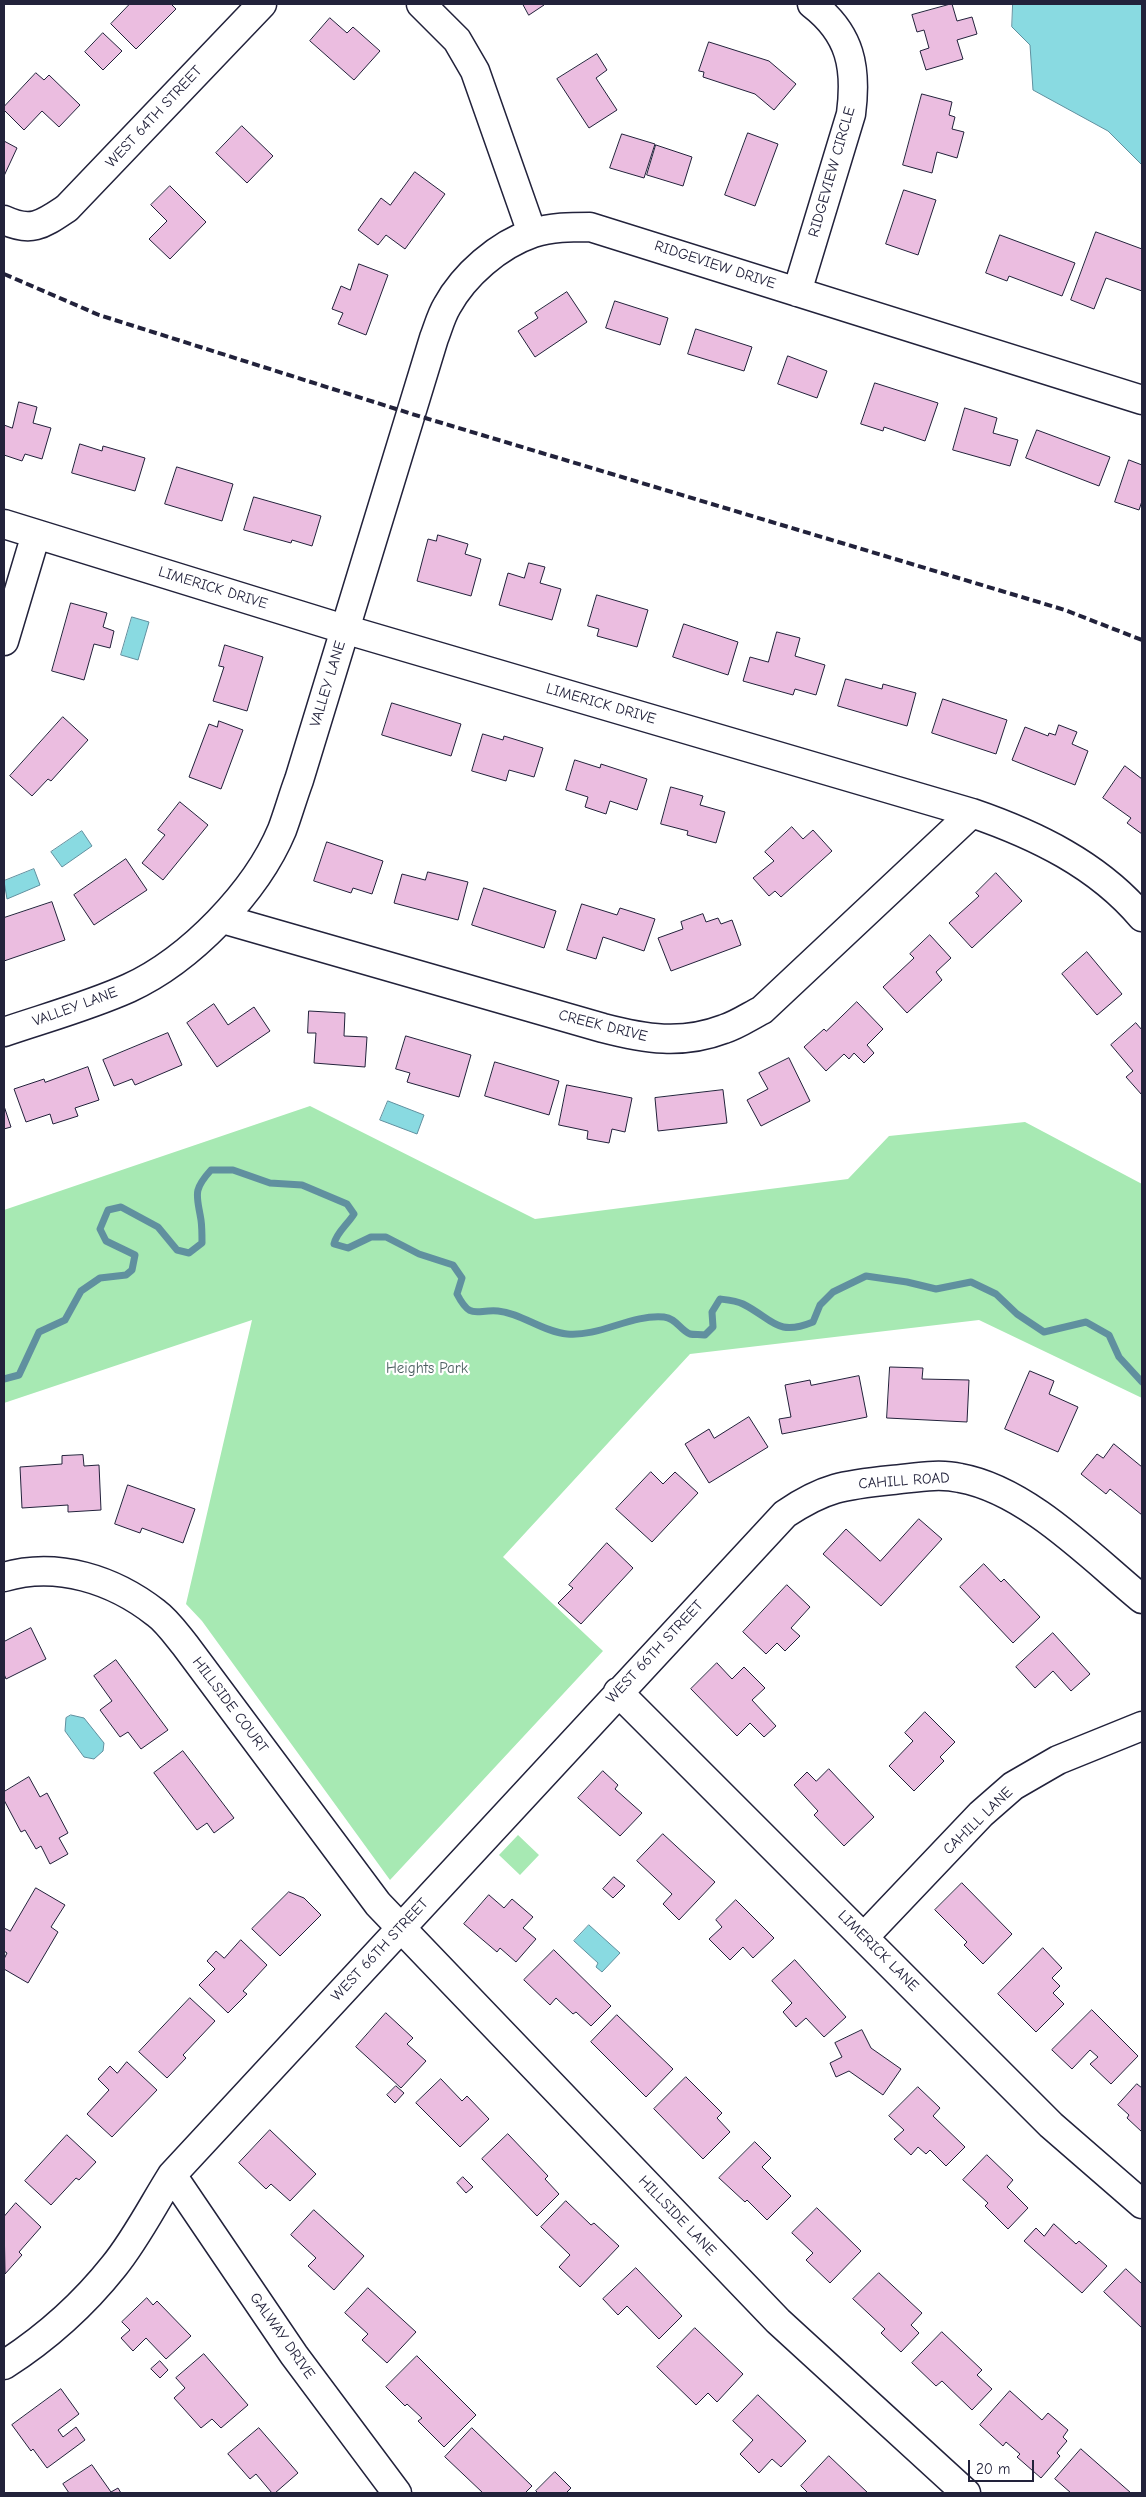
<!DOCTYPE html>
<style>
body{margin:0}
#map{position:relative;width:1146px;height:2497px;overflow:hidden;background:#fff;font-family:"Comic Neue",sans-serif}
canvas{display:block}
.frame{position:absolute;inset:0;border:5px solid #22223b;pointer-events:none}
.scale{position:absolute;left:968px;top:2460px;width:66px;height:22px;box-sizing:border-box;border:2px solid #22223b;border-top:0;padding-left:6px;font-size:15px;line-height:18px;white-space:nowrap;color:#22223b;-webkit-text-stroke:4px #fff;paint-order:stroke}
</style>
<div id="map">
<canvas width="1146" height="2497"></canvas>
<div class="frame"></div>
<div class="scale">20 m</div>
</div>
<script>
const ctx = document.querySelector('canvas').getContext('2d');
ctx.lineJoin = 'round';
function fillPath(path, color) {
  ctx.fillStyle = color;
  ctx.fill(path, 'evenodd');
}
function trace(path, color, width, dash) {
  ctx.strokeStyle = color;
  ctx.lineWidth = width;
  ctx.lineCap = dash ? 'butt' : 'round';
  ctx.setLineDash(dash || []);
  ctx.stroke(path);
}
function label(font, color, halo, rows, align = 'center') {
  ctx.font = font + ' "Comic Neue",sans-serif';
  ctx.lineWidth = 4.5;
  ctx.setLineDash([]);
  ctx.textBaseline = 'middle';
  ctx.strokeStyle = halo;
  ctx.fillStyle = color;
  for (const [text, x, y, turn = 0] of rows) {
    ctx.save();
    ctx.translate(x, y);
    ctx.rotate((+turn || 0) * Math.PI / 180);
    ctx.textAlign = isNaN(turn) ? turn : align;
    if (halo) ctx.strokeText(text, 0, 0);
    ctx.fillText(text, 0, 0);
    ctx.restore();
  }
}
fillPath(new Path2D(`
 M 310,1106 L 535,1219 L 848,1179 L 889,1136 L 1025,1122 L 1142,1184 L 1142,1398 L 979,1320 L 690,1354 L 503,1557 L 603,1651 L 390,1880 L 202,1621 L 186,1604 L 252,1320 L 4,1403 L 4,1210 Z
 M 518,1835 L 539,1855 L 520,1875 L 499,1855 Z`), '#a7e9b3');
const water = new Path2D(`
 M 1013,4 L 1142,4 L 1142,165 L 1108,131 L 1033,90 L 1030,45 L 1012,27 Z
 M 132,617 L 149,622 L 138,660 L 121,655 Z
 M 82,831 L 92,846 L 62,867 L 51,852 Z
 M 34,869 L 40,885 L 7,899 L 4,881 Z
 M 388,1101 L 424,1115 L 417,1134 L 380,1120 Z
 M 71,1715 L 84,1718 L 104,1743 L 103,1751 L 94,1759 L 84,1757 L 65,1731 L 66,1718 Z
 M 589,1925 L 620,1953 L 602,1972 L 596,1967 L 598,1963 L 574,1941 Z`);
fillPath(water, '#89dae1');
trace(water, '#60909f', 1);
trace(new Path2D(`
 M 4,1379 L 19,1375 L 39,1332 L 65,1320 L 81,1291 L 100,1278 L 126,1275 L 132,1270 L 135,1255 L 106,1241 L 100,1229 L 108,1210 L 121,1207 L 158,1227 L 177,1250 L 189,1253 L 202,1243 C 202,1236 202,1227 201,1220 C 197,1195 192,1191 211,1170 L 233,1170 L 270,1183 L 302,1185 L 347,1204 L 354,1214 C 348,1224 336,1233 334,1244 L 348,1248 L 371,1237 L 386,1237 L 419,1254 L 453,1265 L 462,1278 L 457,1294 C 471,1321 476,1309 498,1311 C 521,1313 543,1332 567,1334 C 600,1337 631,1314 664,1317 C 676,1318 680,1330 690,1334 C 694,1335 701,1334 705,1335 L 713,1327 L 712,1312 L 720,1299 C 728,1300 737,1301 743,1304 C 773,1319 776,1337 813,1322 L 820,1305 L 833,1292 L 866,1276 L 907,1282 L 936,1289 L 971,1282 L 996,1294 L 1017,1314 L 1044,1332 L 1086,1322 L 1109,1335 L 1119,1357 L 1142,1382`), '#60909f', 7);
const building = new Path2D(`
 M 130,4 L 171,4 L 176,9 L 136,49 L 111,24 Z
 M 523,4 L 543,4 L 544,5 L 529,15 Z
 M 952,4 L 957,21 L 972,17 L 977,34 L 957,40 L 963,59 L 926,70 L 920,51 L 929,48 L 924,30 L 917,32 L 912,15 Z
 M 330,18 L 347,33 L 353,27 L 380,51 L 354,80 L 310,41 Z
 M 103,33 L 122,51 L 103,70 L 85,52 Z
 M 709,42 L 769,61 L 796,84 L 774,110 L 755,94 L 703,77 L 704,72 L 699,71 Z
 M 597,54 L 607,70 L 596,78 L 617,110 L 589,128 L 557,79 Z
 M 36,73 L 44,80 L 49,75 L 80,105 L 59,127 L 42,111 L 24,130 L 4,110 L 4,107 Z
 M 922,94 L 952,102 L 949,115 L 955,117 L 952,129 L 964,132 L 957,158 L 937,152 L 932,173 L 903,165 Z
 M 242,126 L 273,156 L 247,183 L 216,153 Z
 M 748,133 L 778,144 L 755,206 L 725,195 Z
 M 622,134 L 655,144 L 644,178 L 610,168 Z
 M 4,141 L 17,148 L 4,176 Z
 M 656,145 L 692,157 L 683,186 L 647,175 Z
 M 415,172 L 445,194 L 405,249 L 386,235 L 378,245 L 358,230 L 381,198 L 390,205 Z
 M 170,186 L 206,222 L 170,259 L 149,239 L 167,221 L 151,205 Z
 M 904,190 L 936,200 L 918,255 L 886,244 Z
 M 1096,232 L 1142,249 L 1142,291 L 1106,278 L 1094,309 L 1071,300 Z
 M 1000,235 L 1075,263 L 1062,296 L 1009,276 L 1007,281 L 986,273 Z
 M 359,264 L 388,275 L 366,335 L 338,324 L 343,313 L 332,309 L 341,286 L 350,290 Z
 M 567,292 L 587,322 L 535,357 L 518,331 L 538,318 L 535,313 Z
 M 615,301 L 668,318 L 660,345 L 606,328 Z
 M 696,329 L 752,347 L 744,371 L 688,354 Z
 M 788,356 L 827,371 L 817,398 L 778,384 Z
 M 875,383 L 938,403 L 925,441 L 884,427 L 883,431 L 861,424 Z
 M 19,402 L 37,407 L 33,423 L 51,428 L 42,459 L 25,454 L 22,461 L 4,455 L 4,425 L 12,428 Z
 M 965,408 L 997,418 L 993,433 L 1018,440 L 1010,466 L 953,450 Z
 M 1037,430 L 1110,457 L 1099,486 L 1026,458 Z
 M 80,444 L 102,451 L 103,446 L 145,458 L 135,491 L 72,473 Z
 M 1129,460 L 1142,465 L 1142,501 L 1139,510 L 1115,502 Z
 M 177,467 L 233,484 L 222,521 L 165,504 Z
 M 254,497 L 321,516 L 312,546 L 292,540 L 291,543 L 244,530 Z
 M 438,535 L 468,544 L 465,554 L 481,559 L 471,596 L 417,581 L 428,539 L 436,541 Z
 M 529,563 L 545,567 L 540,583 L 561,589 L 552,620 L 499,605 L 508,573 L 524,578 Z
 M 597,595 L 648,610 L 637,647 L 597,636 L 599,629 L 588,626 Z
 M 71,603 L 107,613 L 103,627 L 114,631 L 110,648 L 94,644 L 84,680 L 52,671 Z
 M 684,624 L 738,642 L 728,675 L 673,657 Z
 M 777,632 L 800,638 L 795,656 L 825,665 L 816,695 L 795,689 L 793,695 L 743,681 L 750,657 L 768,662 Z
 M 225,645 L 263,657 L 247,711 L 213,701 L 224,667 L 219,666 Z
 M 846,679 L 882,689 L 883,684 L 916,693 L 907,726 L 838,706 Z
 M 943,699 L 1007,720 L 996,754 L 932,733 Z
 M 392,703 L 461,724 L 451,756 L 382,735 Z
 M 63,717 L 88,740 L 51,781 L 48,779 L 32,796 L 10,776 Z
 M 219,721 L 243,730 L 221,789 L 189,777 L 209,724 L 217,727 Z
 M 1059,725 L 1077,732 L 1072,744 L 1088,751 L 1075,785 L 1012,760 L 1025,727 L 1048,736 L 1049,733 L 1055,735 Z
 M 483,734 L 503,740 L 504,736 L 543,748 L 534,777 L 509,770 L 506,781 L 472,771 Z
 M 575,760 L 600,768 L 601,764 L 647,779 L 637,810 L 610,801 L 606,814 L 585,807 L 588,797 L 566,790 Z
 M 1125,766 L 1142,779 L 1142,834 L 1127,823 L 1131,818 L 1103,798 Z
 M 671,787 L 703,796 L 700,805 L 725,812 L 716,843 L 687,835 L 688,831 L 661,824 Z
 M 180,802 L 208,825 L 163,880 L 142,863 L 165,835 L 158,830 Z
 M 792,827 L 803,839 L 813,830 L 832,851 L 781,897 L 775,891 L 769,896 L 753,878 L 774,861 L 765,852 Z
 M 327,842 L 383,861 L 372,894 L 353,888 L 351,893 L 314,881 Z
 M 126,859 L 147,890 L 94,925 L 74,895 Z
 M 428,872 L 468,882 L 458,920 L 394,903 L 402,874 L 425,880 Z
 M 996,873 L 1022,901 L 972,948 L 949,923 L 979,896 L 976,893 Z
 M 484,888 L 556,911 L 544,948 L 472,925 Z
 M 52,902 L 65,940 L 4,961 L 4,918 Z
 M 582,904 L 617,915 L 620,908 L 655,919 L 644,951 L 603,937 L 596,959 L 567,950 Z
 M 703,914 L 706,922 L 718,918 L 721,924 L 732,920 L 741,945 L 671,971 L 658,938 L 683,929 L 681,922 Z
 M 930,935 L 951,958 L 936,972 L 942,980 L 907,1013 L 883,987 L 914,958 L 910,954 Z
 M 1087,952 L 1122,994 L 1097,1015 L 1062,974 Z
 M 857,1002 L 883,1029 L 867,1045 L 874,1053 L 864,1063 L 854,1053 L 849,1059 L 844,1054 L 826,1071 L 804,1047 L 824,1029 L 826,1031 Z
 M 214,1004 L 228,1025 L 254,1007 L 270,1031 L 217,1067 L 187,1023 Z
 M 309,1011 L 345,1013 L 344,1036 L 367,1037 L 365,1067 L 314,1063 L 316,1033 L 308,1033 Z
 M 1136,1023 L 1142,1030 L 1142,1095 L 1126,1077 L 1133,1071 L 1111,1045 Z
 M 168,1033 L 182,1065 L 135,1085 L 132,1079 L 114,1086 L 103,1060 Z
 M 406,1036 L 471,1055 L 459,1097 L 407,1082 L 410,1073 L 396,1069 Z
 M 789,1058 L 810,1101 L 761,1126 L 747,1100 L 768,1089 L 759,1073 Z
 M 495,1062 L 559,1081 L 549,1115 L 485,1096 Z
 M 88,1067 L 99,1100 L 75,1108 L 78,1116 L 53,1124 L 50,1114 L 26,1122 L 14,1089 L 44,1079 L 45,1082 Z
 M 567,1085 L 632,1098 L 625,1132 L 612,1129 L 609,1143 L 587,1139 L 588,1131 L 559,1125 Z
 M 723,1090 L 727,1123 L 658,1131 L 655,1098 Z
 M 4,1106 L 11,1127 L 4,1129 Z
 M 890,1367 L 923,1368 L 922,1379 L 969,1380 L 967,1422 L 887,1418 Z
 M 1030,1371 L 1054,1381 L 1049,1394 L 1078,1407 L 1058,1452 L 1005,1429 Z
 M 859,1376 L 867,1417 L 782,1434 L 779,1419 L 791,1417 L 785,1385 L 810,1380 L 811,1385 Z
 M 749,1417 L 768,1447 L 709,1483 L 685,1444 L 709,1429 L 714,1438 Z
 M 1114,1444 L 1142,1467 L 1142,1515 L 1110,1489 L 1106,1494 L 1081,1474 L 1097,1454 L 1103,1458 Z
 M 83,1455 L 84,1466 L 99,1465 L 101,1510 L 68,1512 L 68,1505 L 22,1508 L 20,1467 L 62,1464 L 62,1456 Z
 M 651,1472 L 663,1484 L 675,1472 L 698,1493 L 652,1542 L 616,1509 Z
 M 128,1485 L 195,1509 L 183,1543 L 142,1528 L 140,1533 L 115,1524 Z
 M 919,1519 L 942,1539 L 881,1606 L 823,1554 L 846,1529 L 880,1561 Z
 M 607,1543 L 633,1568 L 581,1624 L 558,1603 L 573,1588 L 569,1585 Z
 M 984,1564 L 1001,1582 L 1004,1579 L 1040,1617 L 1013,1643 L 960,1587 Z
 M 787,1585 L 810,1607 L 791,1628 L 800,1636 L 785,1651 L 777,1643 L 766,1654 L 743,1632 Z
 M 31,1628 L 46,1659 L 6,1679 L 4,1674 L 4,1642 Z
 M 1053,1633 L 1090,1674 L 1071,1691 L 1053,1671 L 1035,1688 L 1016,1667 Z
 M 116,1660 L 168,1730 L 141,1749 L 128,1732 L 120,1737 L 100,1710 L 112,1701 L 94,1676 Z
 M 717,1663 L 732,1679 L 744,1667 L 765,1688 L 752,1700 L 776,1726 L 764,1737 L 750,1723 L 737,1736 L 691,1689 Z
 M 925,1712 L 955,1742 L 940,1757 L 944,1761 L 914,1791 L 889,1766 L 913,1741 L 905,1733 Z
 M 183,1751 L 234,1818 L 214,1833 L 207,1823 L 197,1830 L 154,1773 Z
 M 829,1769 L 874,1817 L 844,1846 L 814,1815 L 818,1811 L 794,1785 L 807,1772 L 816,1781 Z
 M 603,1771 L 618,1785 L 615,1789 L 642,1813 L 620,1836 L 578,1798 Z
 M 29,1777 L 40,1797 L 47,1793 L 68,1833 L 59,1838 L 68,1854 L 50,1864 L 41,1846 L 36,1849 L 25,1830 L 21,1832 L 4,1800 L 4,1792 Z
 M 663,1834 L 715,1882 L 679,1920 L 663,1904 L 672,1894 L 637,1861 Z
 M 614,1877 L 625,1886 L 613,1898 L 603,1889 Z
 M 962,1883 L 1012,1934 L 983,1964 L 964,1945 L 967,1942 L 935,1910 Z
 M 36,1888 L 65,1905 L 51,1927 L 58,1932 L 28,1983 L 4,1969 L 4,1959 L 7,1953 L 4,1951 L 4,1928 L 10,1931 Z
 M 289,1892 L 304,1898 L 321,1915 L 280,1956 L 252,1929 Z
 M 489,1895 L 504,1908 L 512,1899 L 533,1917 L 523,1928 L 536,1939 L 516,1962 L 500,1948 L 497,1952 L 464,1924 Z
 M 736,1900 L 774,1938 L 753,1958 L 743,1947 L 730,1960 L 709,1939 L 722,1927 L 716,1920 Z
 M 241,1940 L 267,1965 L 243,1991 L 247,1994 L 228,2013 L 199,1985 L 215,1969 L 207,1961 L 216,1951 L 224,1958 Z
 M 1043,1948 L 1062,1968 L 1052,1978 L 1060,1986 L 1053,1993 L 1064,2004 L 1036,2032 L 998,1994 Z
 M 554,1950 L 611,2006 L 591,2026 L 576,2012 L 573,2014 L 556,1998 L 550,2005 L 524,1980 Z
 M 795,1960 L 846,2017 L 824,2037 L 806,2018 L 796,2027 L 783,2012 L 792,2003 L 772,1981 Z
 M 190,1998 L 215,2021 L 183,2055 L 186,2058 L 167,2078 L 139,2052 Z
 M 1092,2010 L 1138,2056 L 1111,2084 L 1090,2064 L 1098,2057 L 1090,2050 L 1072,2069 L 1052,2050 Z
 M 386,2013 L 413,2038 L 407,2044 L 426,2061 L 401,2088 L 356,2047 Z
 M 617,2015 L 673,2069 L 646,2097 L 591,2042 Z
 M 862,2030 L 871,2048 L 901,2069 L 883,2095 L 849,2071 L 836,2077 L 830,2063 L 842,2057 L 835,2043 Z
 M 127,2062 L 157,2090 L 112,2137 L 87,2114 L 109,2090 L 98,2079 L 110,2066 L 117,2073 Z
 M 686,2077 L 722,2113 L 717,2118 L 730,2132 L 703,2159 L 654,2109 Z
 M 441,2079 L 462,2101 L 467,2096 L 489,2119 L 460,2147 L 416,2103 Z
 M 1137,2084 L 1142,2088 L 1142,2132 L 1127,2118 L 1129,2115 L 1118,2105 Z
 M 396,2086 L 404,2093 L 395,2103 L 387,2095 Z
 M 918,2087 L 940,2108 L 933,2116 L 965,2147 L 946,2166 L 930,2150 L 926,2154 L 918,2147 L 911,2155 L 894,2139 L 904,2130 L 889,2116 Z
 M 270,2130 L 316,2174 L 290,2201 L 271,2184 L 266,2189 L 239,2163 Z
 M 508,2134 L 548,2176 L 545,2179 L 559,2194 L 537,2216 L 482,2159 Z
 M 67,2135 L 96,2162 L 79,2180 L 76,2178 L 51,2205 L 25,2181 Z
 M 755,2142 L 771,2158 L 762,2167 L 791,2196 L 767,2220 L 747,2200 L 745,2202 L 719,2178 Z
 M 987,2155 L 1013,2180 L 1007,2187 L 1028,2208 L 1008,2229 L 985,2206 L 988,2203 L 963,2180 Z
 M 463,2177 L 473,2187 L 466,2193 L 457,2183 Z
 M 566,2201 L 591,2225 L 594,2223 L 619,2246 L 580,2287 L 559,2267 L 570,2255 L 541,2227 Z
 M 16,2203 L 41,2227 L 19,2252 L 22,2255 L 5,2274 L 4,2217 Z
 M 817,2208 L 861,2251 L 830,2283 L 806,2260 L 813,2253 L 792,2233 Z
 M 314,2210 L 364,2256 L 334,2290 L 308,2266 L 316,2258 L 291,2235 Z
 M 1054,2224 L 1076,2244 L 1079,2241 L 1107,2266 L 1082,2293 L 1024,2241 L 1036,2228 L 1044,2236 Z
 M 636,2268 L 682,2316 L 659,2339 L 627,2306 L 618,2315 L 603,2299 Z
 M 1126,2269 L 1142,2284 L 1142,2328 L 1104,2292 Z
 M 879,2273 L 922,2313 L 911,2325 L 919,2333 L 901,2352 L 881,2333 L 885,2329 L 853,2299 Z
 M 368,2288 L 416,2332 L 387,2363 L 362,2340 L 368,2334 L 345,2313 Z
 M 147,2298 L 153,2305 L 157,2301 L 191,2336 L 166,2359 L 146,2338 L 133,2351 L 121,2338 L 130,2330 L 122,2322 Z
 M 695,2328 L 743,2374 L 717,2402 L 708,2393 L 696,2405 L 657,2367 Z
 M 942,2332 L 982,2370 L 977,2375 L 992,2389 L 972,2410 L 942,2381 L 936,2386 L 912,2363 Z
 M 204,2354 L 248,2405 L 221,2428 L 212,2419 L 201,2428 L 174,2398 L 185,2388 L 176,2378 Z
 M 417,2356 L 476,2415 L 444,2447 L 418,2421 L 422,2418 L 407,2404 L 405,2406 L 386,2387 Z
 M 160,2361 L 168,2370 L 160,2378 L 151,2369 Z
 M 61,2389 L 79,2414 L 58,2430 L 63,2437 L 76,2427 L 85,2440 L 47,2468 L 33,2449 L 31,2451 L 12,2425 Z
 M 1010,2391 L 1042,2420 L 1048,2413 L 1068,2430 L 1063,2437 L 1067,2441 L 1057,2453 L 1060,2456 L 1041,2478 L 1017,2457 L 1020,2454 L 1006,2442 L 1003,2446 L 980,2425 Z
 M 758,2395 L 806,2441 L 781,2467 L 772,2459 L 759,2473 L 740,2454 L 753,2440 L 733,2421 Z
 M 259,2428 L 298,2473 L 275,2493 L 272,2493 L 256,2474 L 250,2479 L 228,2454 Z
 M 472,2428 L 532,2486 L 525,2493 L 483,2493 L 445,2457 Z
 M 1081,2449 L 1131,2493 L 1071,2493 L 1055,2479 Z
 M 829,2456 L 868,2493 L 808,2493 L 801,2486 Z
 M 92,2465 L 111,2492 L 118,2488 L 121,2493 L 69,2493 L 63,2484 Z
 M 555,2472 L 571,2488 L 566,2493 L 538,2493 L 536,2491 Z`);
fillPath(building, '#ebbde0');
trace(building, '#22223b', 1);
const minor = new Path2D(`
 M 421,4 L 457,40 L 475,71 L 532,233
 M 4,220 C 32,233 43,224 67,208 L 262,4
 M 797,292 L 851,114 C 857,68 851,34 812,4
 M 4,524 L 344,629 L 972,813 C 1036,835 1098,865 1142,917
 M 4,641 L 36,534
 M 223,919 L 603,1028 C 645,1039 682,1045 724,1029 C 737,1025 750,1016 762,1010 L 972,813
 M 4,1032 C 45,1018 89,1006 129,988 C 190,960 256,892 282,830 C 288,814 293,796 299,780 L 434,338 C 438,328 441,316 447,306 C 464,275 498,245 533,233 C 551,227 571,227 590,227 L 1142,400
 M 4,1577 C 57,1561 114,1580 156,1613 C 167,1621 176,1634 185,1645 L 378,1904 L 778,2321 L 966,2493
 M 618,1692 L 1051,2125 L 1142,2204
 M 864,1937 L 981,1814 L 1013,1786 L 1058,1760 L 1142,1726
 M 172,2175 L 294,2355 L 397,2493
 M 4,2365 C 46,2338 83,2305 114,2266 C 136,2239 153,2205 172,2175 L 785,1514 C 825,1487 844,1485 892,1480 C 914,1478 938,1473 960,1478 C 1027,1490 1091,1557 1142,1599`);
trace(minor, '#22223b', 31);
trace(minor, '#fff', 28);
trace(new Path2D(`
 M 4,274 L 99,315 L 412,414 L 1065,610 L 1142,640`), '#22223b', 4, [8, 4]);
label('15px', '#22223b', '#fff', [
 ["WEST 64TH STREET",154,117,-47],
 ["RIDGEVIEW CIRCLE",832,172,-74],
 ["RIDGEVIEW DRIVE",715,265,18],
 ["LIMERICK DRIVE",213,588,17],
 ["VALLEY LANE",328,684,-73],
 ["LIMERICK DRIVE",601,704,16],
 ["VALLEY LANE",75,1007,-20],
 ["CREEK DRIVE",603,1026,14],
 ["CAHILL ROAD",904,1481,-4],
 ["WEST 66TH STREET",655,1652,-47],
 ["HILLSIDE COURT",230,1705,53],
 ["CAHILL LANE",978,1821,-44],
 ["WEST 66TH STREET",380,1950,-47],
 ["LIMERICK LANE",878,1951,45],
 ["HILLSIDE LANE",677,2216,46],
 ["GALWAY DRIVE",282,2336,55]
]);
label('15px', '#4a5e5f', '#fff', [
 ["Heights Park",427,1369]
]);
</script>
